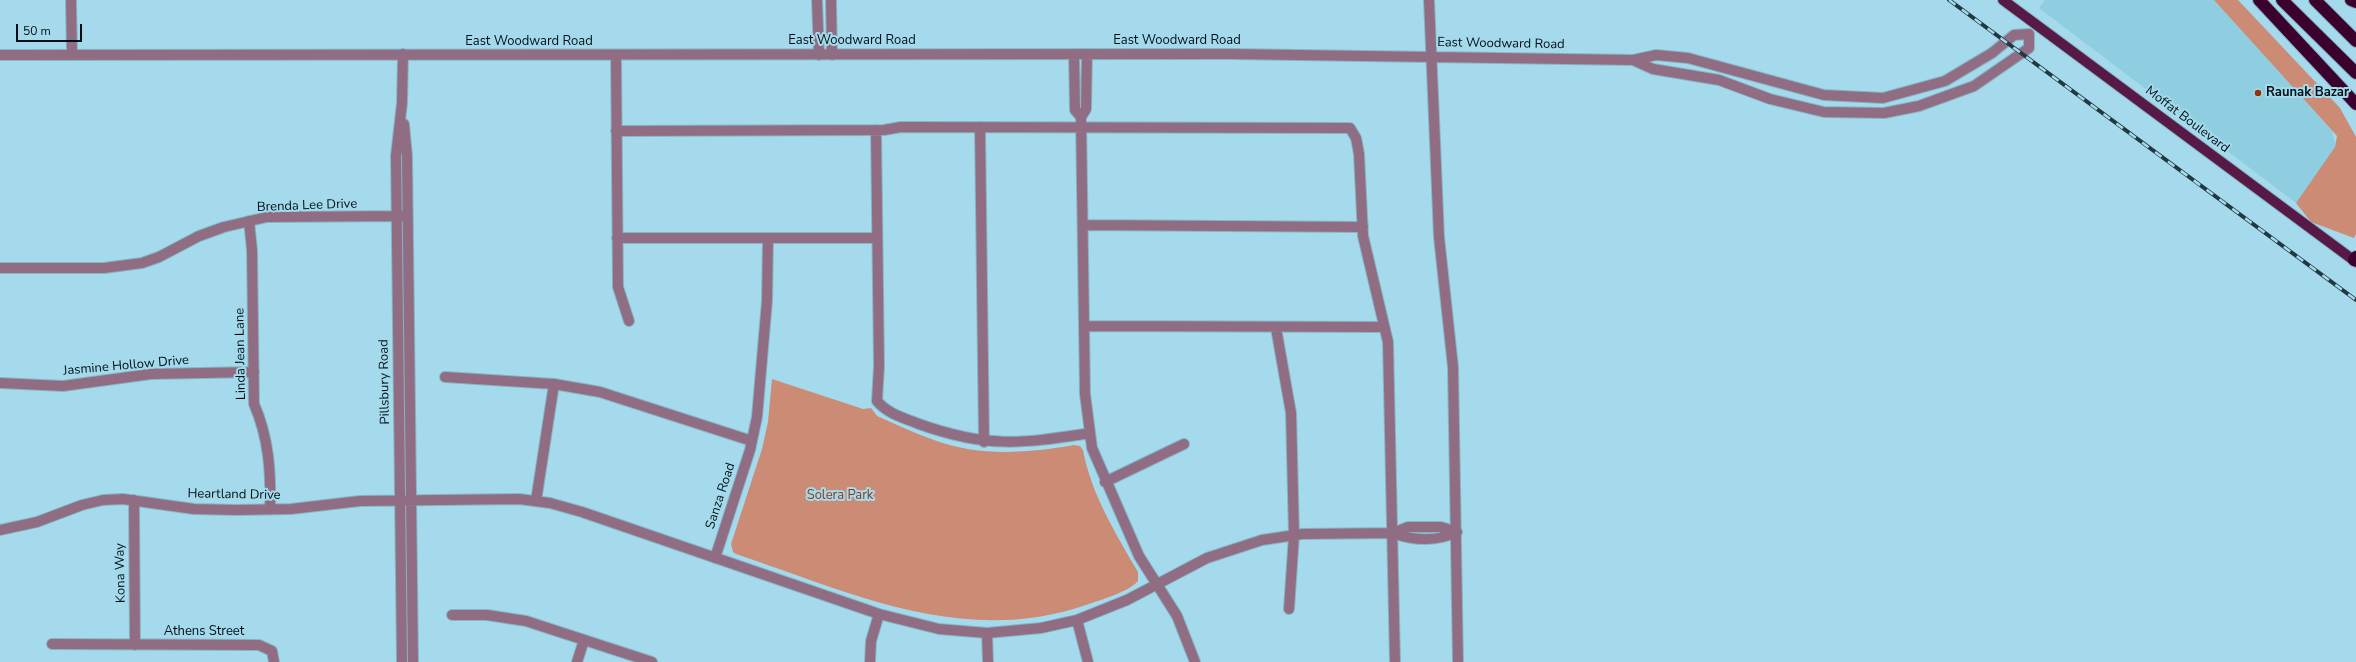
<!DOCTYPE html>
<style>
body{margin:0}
#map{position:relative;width:2356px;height:662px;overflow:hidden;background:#a4daeb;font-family:"Nunito Sans",sans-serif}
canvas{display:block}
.scale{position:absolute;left:16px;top:24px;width:66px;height:18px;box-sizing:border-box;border:2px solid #000f15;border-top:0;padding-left:5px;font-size:12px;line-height:14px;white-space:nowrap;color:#000f15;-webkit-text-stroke:3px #a4daeb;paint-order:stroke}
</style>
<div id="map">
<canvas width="2356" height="662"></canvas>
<div class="scale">50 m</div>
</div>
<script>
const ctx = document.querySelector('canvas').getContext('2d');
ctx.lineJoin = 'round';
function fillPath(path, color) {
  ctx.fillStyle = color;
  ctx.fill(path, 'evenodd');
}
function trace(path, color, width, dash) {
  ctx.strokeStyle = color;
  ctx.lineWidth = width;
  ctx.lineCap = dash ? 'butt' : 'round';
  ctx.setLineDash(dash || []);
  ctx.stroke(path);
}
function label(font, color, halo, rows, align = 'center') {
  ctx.font = font + ' "Nunito Sans",sans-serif';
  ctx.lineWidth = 4;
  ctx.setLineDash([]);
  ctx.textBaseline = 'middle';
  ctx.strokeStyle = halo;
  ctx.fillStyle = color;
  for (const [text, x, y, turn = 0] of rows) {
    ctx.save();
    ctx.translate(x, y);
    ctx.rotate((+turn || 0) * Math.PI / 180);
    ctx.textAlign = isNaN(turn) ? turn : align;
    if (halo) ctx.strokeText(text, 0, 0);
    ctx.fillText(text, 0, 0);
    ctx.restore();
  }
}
fillPath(new Path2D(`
 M 2045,0 L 2214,0 L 2332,131 L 2336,147 L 2296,203 L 2039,8 Z`), '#8fcde1');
fillPath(new Path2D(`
 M 2214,0 L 2238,0 L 2340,108 L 2356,137 L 2356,234 L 2354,238 L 2311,222 L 2296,203 L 2335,147 L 2337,136 Z
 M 772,379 L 863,409 L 871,408 L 877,416 C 896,424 914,433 934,440 C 979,457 1028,453 1074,445 L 1080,446 L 1083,450 C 1091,494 1116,534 1138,572 L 1138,581 C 1129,592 1100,600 1086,605 C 963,647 852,593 736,554 L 733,552 L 731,544 L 762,449 L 768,422 Z`), '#cb8b75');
const minor = new Path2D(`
 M 71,0 L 72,55
 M 817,0 L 819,55
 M 831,0 L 832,55
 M 1429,0 L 1439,237 L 1453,367 L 1458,662
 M 1074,54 L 1075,110 L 1081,117
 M 1087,54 L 1086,109 L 1081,117 L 1085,394 L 1092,448 L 1139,556 L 1177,616 L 1195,662
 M 0,55 L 1230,54 L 1633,60 L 1656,55 L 1688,58 L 1824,95 L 1883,98 L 1945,81 L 1992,53 L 2014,35 L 2029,34
 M 616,56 L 618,287 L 629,321
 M 1633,60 L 1653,69 L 1719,80 L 1770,99 L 1824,112 L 1884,113 L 1919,106 L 1974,86 L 2029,48 L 2029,34
 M 404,124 L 407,156 L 413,662
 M 980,127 L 984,442
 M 876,130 L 879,366 L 877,401 C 888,414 904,418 919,424 C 986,448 1021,444 1090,433
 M 616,131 L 884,130 L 901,127 L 1350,128 L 1356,138 L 1359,154 L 1363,236 L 1388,342 L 1395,662
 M 249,221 L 252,250 L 254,404 C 269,438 271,473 270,509
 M 1083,225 L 1363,227
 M 617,238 L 877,238
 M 0,268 L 104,268 L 142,263 L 159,257 L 199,236 L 224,227 L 267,217 L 403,216
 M 1084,326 L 1384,327
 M 1276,328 L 1291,413 L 1294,535 L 1289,609
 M 445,377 L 554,384
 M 0,383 L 63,386 L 151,374 L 254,372
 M 1105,482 L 1184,444
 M 134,500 L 135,645
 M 536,501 L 554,384 L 600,392 L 752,441
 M 0,530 L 37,522 L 82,505 L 103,500 L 123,499 L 194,509 L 237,510 L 291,509 L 360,501 L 519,499 L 550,503 L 582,512 L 879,614 L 939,629 L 987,633 L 1041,628 L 1077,620 L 1127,600 L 1207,558 L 1262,540 L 1302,534 L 1393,533 L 1408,527 L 1441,527 L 1457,532
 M 1393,533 C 1415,541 1435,542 1457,532
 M 715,558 L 750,450 L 757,417 L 767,301 L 768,238
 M 452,615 L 487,615 L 526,621 L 652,662
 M 1077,620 L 1088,662
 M 987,633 L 988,662
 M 52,644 L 259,645 L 272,651 L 274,662
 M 402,662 L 396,156 L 402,103 L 403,54
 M 577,662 L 584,640
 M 870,662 L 871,641 L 879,614`);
const major = new Path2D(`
 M 2003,0 L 2356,262`);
const highway = new Path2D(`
 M 2259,0 L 2356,104
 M 2282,0 L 2356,73
 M 2315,0 L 2356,41
 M 2351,0 L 2356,2
 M 2354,260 L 2356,257`);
trace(minor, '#86b5c4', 12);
trace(major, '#86b5c4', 12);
trace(highway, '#86b5c4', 14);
trace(minor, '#916d84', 10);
trace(major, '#571a47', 10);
trace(highway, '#3a022d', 12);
const rail = new Path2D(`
 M 1949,0 L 2356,300`);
trace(rail, '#213840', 4);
trace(rail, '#a4daeb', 2.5, [8]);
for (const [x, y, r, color] of [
 [2258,93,4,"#973202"]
]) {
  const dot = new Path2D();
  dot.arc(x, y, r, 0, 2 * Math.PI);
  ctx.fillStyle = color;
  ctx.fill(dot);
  trace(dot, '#a4daeb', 1.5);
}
label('13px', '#000f15', '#a4daeb', [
 ["East Woodward Road",852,41],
 ["East Woodward Road",1177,41],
 ["East Woodward Road",529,42],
 ["East Woodward Road",1501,44,1],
 ["Moffat Boulevard",2187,120,37],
 ["Brenda Lee Drive",307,206,-2],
 ["Linda Jean Lane",241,354,-91],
 ["Jasmine Hollow Drive",126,366,-5],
 ["Pillsbury Road",385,382,-91],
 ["Heartland Drive",234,495,1],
 ["Sanza Road",721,496,-72],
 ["Kona Way",121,573,-91],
 ["Athens Street",204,632]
]);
label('bold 13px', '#000f15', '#a4daeb', [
 ["Raunak Bazar",2266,93]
], 'left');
label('13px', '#8d3918', '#a4daeb', [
 ["Solera Park",840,496]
]);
</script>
